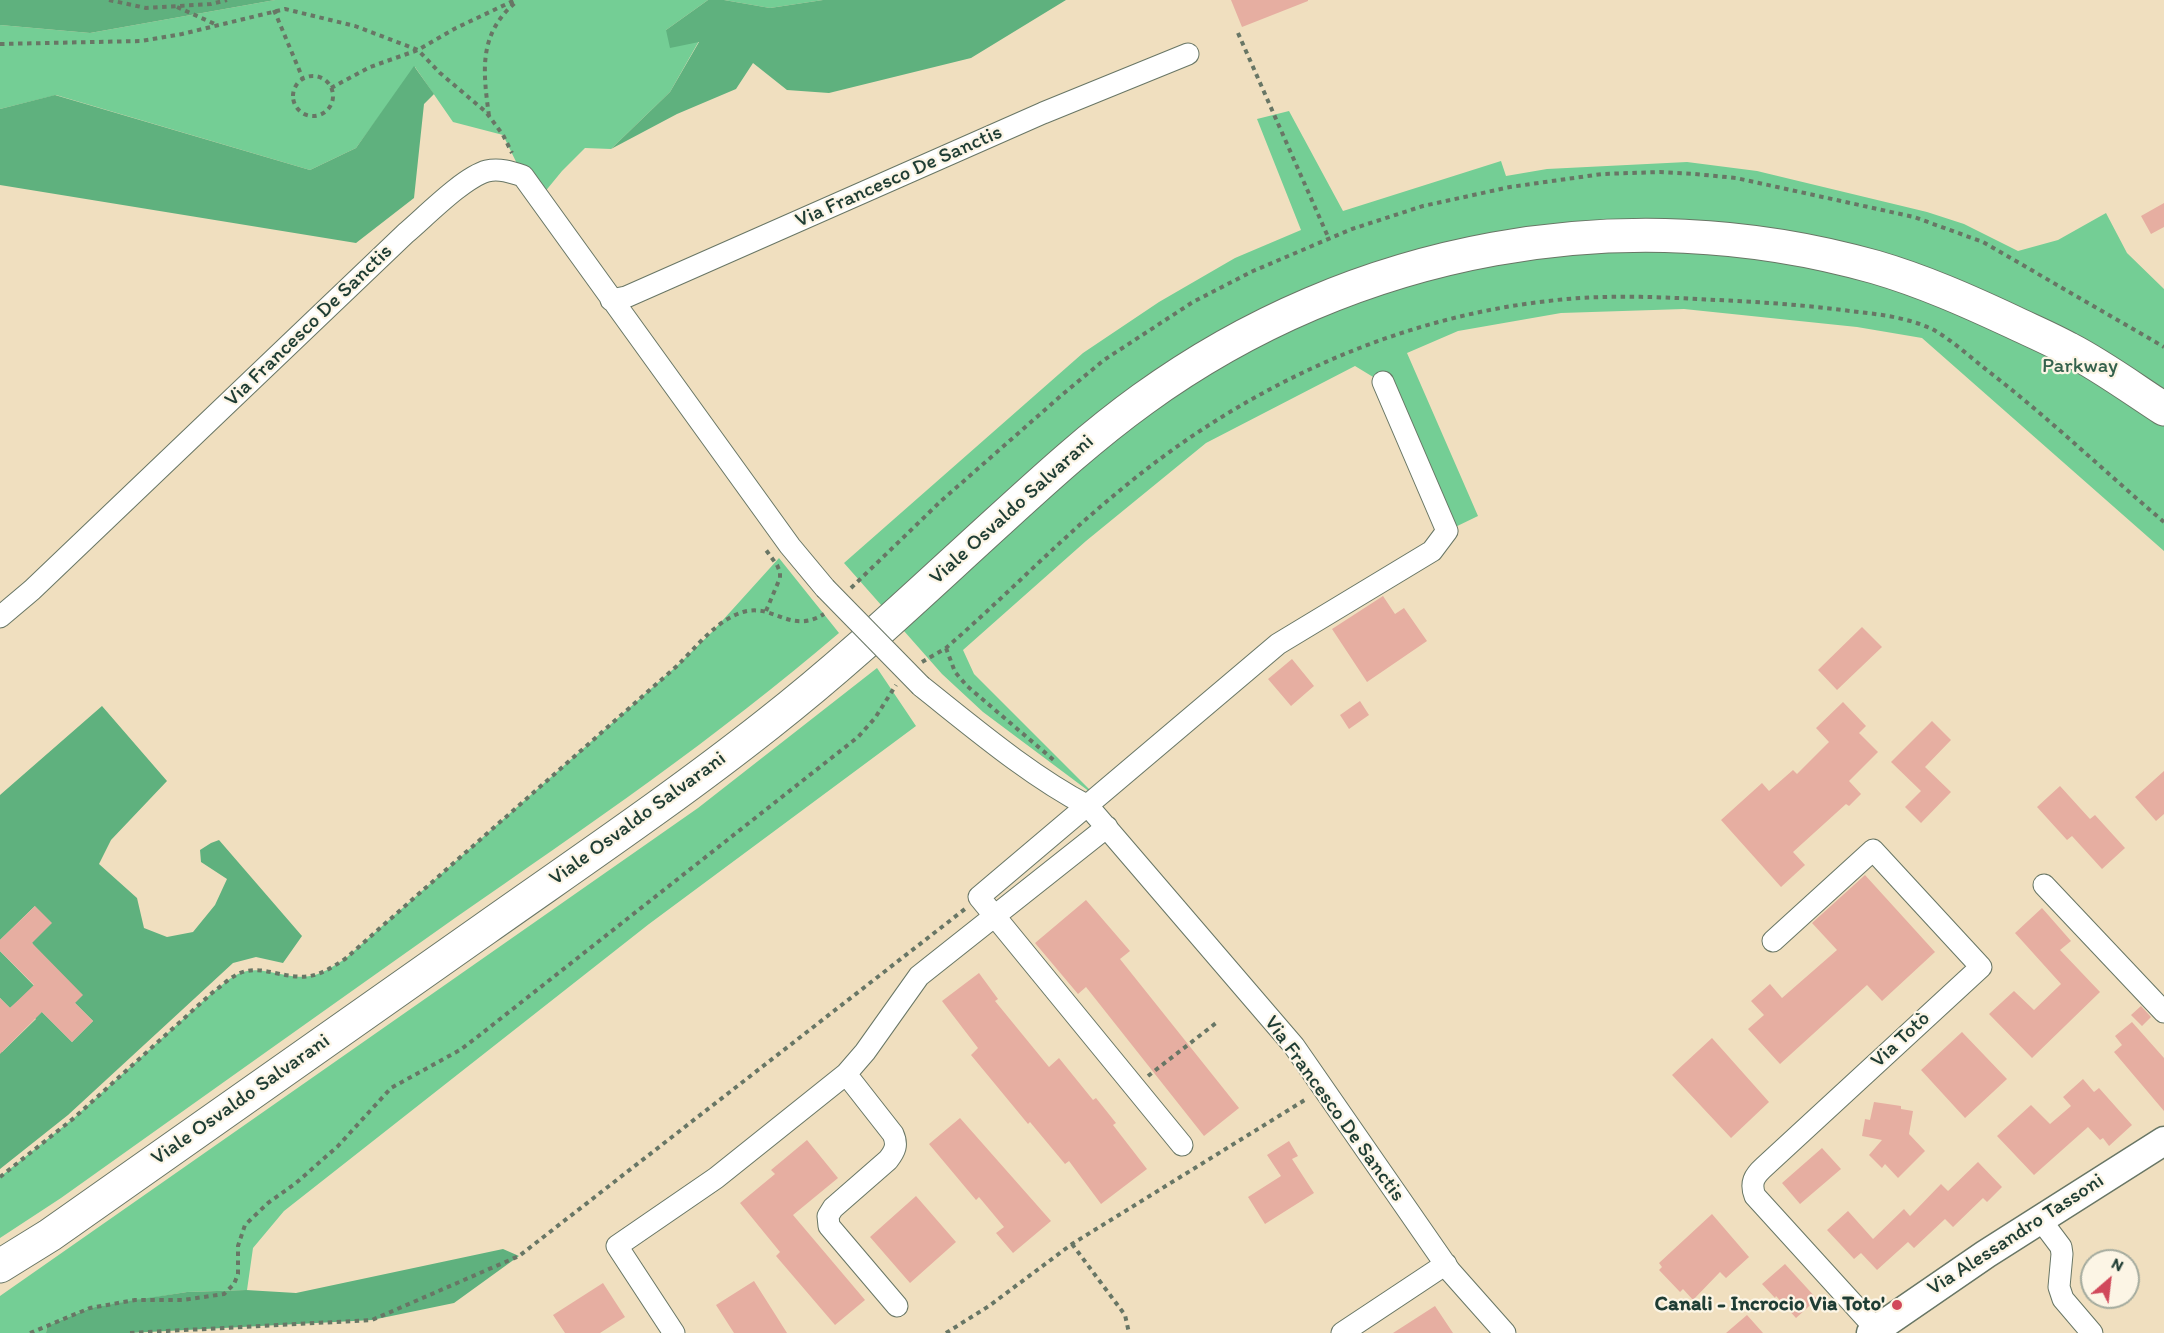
<!DOCTYPE html>
<meta charset="utf-8">
<style>
body{margin:0}
#map{position:relative;width:2164px;height:1333px;overflow:hidden;background:#f0dfbf;font-family:Itim,sans-serif}
canvas{display:block}
.north{position:absolute;left:2080px;top:1249px;width:60px;height:60px;box-sizing:border-box;background:#fcf5e5;border:2px solid #a4ab9e;border-radius:50%;rotate:28deg;font-size:16px;font-weight:700;line-height:24px;text-align:center;color:#1f3d34}
.north::after{content:'';display:block;margin:auto;width:21px;height:27px;background:#d1495b;clip-path:polygon(50% 0,100% 100%,50% 72%,0 100%)}
</style>
<div id="map">
<canvas width="2164" height="1333"></canvas>
<div class="north">N</div>
</div>
<script>
const ctx = document.querySelector('canvas').getContext('2d');
ctx.lineJoin = 'round';
function fillPath(path, color) {
  ctx.fillStyle = color;
  ctx.fill(path, 'evenodd');
}
function trace(path, color, width, dash) {
  ctx.strokeStyle = color;
  ctx.lineWidth = width;
  ctx.lineCap = dash ? 'butt' : 'round';
  ctx.setLineDash(dash || []);
  ctx.stroke(path);
}
function label(font, color, halo, rows, align = 'center') {
  ctx.font = font + ' Itim,sans-serif';
  ctx.lineWidth = 4.5;
  ctx.setLineDash([]);
  ctx.textBaseline = 'middle';
  ctx.strokeStyle = halo;
  ctx.fillStyle = color;
  for (const [text, x, y, turn = 0] of rows) {
    ctx.save();
    ctx.translate(x, y);
    ctx.rotate((+turn || 0) * Math.PI / 180);
    ctx.textAlign = isNaN(turn) ? turn : align;
    if (halo) ctx.strokeText(text, 0, 0);
    ctx.fillText(text, 0, 0);
    ctx.restore();
  }
}
fillPath(new Path2D(`
 M 275,0 L 708,0 L 666,30 L 699,41 L 670,92 L 611,149 L 585,148 L 562,171 L 539,199 L 523,176 L 503,135 L 453,122 L 415,67 L 356,148 L 310,170 L 56,95 L 0,109 L 0,25 L 90,33 Z
 M 724,0 L 823,0 L 770,8 Z
 M 1289,111 L 1343,211 L 1501,161 L 1506,176 L 1547,169 L 1687,162 L 1757,171 L 1927,212 L 1964,224 L 2018,251 L 2058,240 L 2106,213 L 2127,253 L 2164,289 L 2164,551 L 1922,338 L 1857,327 L 1684,309 L 1561,313 L 1458,331 L 1407,353 L 1478,516 L 1447,531 L 1383,383 L 1355,366 L 1206,443 L 1086,541 L 963,650 L 974,674 L 1098,798 L 983,712 L 942,674 L 844,563 L 1083,353 L 1159,302 L 1235,258 L 1301,230 L 1257,119 Z
 M 779,558 L 839,633 C 718,737 586,827 455,918 C 323,1011 192,1105 61,1198 L 0,1238 L 0,1177 L 74,1118 L 212,993 C 223,985 234,973 247,971 C 257,969 266,971 275,973 C 308,980 316,978 345,959 L 678,665 L 713,631 Z
 M 877,668 L 916,726 L 649,924 L 284,1211 L 253,1248 L 247,1290 L 187,1292 L 90,1308 L 47,1326 L 46,1333 L 0,1333 L 0,1296 L 698,808 Z`), '#74ce95');
fillPath(new Path2D(`
 M 0,0 L 275,0 L 90,33 L 0,25 Z
 M 708,0 L 724,0 L 770,8 L 823,0 L 1066,0 L 971,58 L 829,93 L 787,90 L 753,63 L 736,89 L 677,114 L 611,149 L 670,92 L 699,42 L 670,48 L 666,30 Z
 M 414,66 L 434,94 L 424,104 L 414,198 L 356,243 L 0,185 L 0,109 L 55,95 L 310,170 L 356,148 Z
 M 102,706 L 167,781 L 111,840 L 99,864 L 137,898 L 144,928 L 167,937 L 193,932 L 215,905 L 227,879 L 201,862 L 200,850 L 211,843 L 219,840 L 302,936 L 283,963 L 256,957 L 233,963 L 68,1115 L 0,1169 L 0,1050 L 2,1052 L 36,1019 L 18,1001 L 10,1008 L 0,998 L 0,951 L 46,998 L 37,1007 L 72,1042 L 93,1021 L 75,1003 L 32,943 L 35,906 L 0,940 L 0,795 Z
 M 503,1249 L 519,1256 L 454,1303 L 372,1320 L 130,1333 L 46,1333 L 47,1326 L 90,1308 L 135,1300 L 187,1292 L 246,1290 L 296,1293 Z`), '#5fb17e');
fillPath(new Path2D(`
 M 1231,0 L 1308,0 L 1308,1 L 1242,27 Z
 M 2164,203 L 2164,227 L 2151,234 L 2141,216 Z
 M 1383,596 L 1395,614 L 1404,608 L 1427,641 L 1367,682 L 1332,629 Z
 M 1862,627 L 1882,647 L 1837,690 L 1818,670 Z
 M 1292,659 L 1314,686 L 1291,706 L 1268,679 Z
 M 1360,701 L 1369,715 L 1349,729 L 1340,715 Z
 M 1843,702 L 1866,726 L 1859,733 L 1878,752 L 1849,781 L 1861,794 L 1849,806 L 1846,804 L 1793,852 L 1805,865 L 1781,887 L 1721,820 L 1762,783 L 1769,791 L 1793,770 L 1797,774 L 1829,742 L 1816,728 Z
 M 1932,721 L 1951,740 L 1925,767 L 1951,792 L 1921,823 L 1905,807 L 1921,791 L 1891,762 Z
 M 2164,771 L 2164,814 L 2156,821 L 2135,797 Z
 M 2060,786 L 2090,819 L 2095,815 L 2125,848 L 2102,869 L 2072,836 L 2067,840 L 2037,807 Z
 M 1865,875 L 1935,952 L 1882,1001 L 1867,985 L 1780,1064 L 1748,1029 L 1764,1015 L 1751,1001 L 1770,984 L 1782,998 L 1837,950 L 1812,923 Z
 M 1086,900 L 1130,951 L 1120,959 L 1239,1108 L 1204,1136 L 1086,987 L 1078,994 L 1035,943 Z
 M 35,906 L 52,923 L 32,943 L 83,995 L 75,1003 L 93,1021 L 72,1042 L 42,1012 L 0,1054 L 0,998 L 10,1008 L 34,985 L 0,951 L 0,940 Z
 M 2042,908 L 2071,941 L 2060,950 L 2100,992 L 2032,1058 L 1989,1014 L 2014,991 L 2034,1010 L 2061,984 L 2015,933 Z
 M 979,973 L 998,999 L 995,1001 L 1049,1067 L 1059,1058 L 1093,1100 L 1096,1098 L 1116,1123 L 1113,1125 L 1147,1169 L 1101,1204 L 1069,1161 L 1065,1164 L 1030,1122 L 1028,1124 L 971,1055 L 978,1048 L 942,1001 Z
 M 2141,1006 L 2151,1017 L 2142,1026 L 2131,1015 Z
 M 2132,1022 L 2164,1058 L 2164,1111 L 2114,1052 L 2122,1045 L 2115,1036 Z
 M 1962,1032 L 2007,1079 L 1965,1118 L 1921,1070 Z
 M 1712,1038 L 1769,1102 L 1731,1138 L 1672,1075 Z
 M 2083,1079 L 2094,1092 L 2099,1088 L 2132,1125 L 2109,1146 L 2103,1138 L 2100,1140 L 2088,1127 L 2034,1175 L 1997,1136 L 2031,1105 L 2050,1124 L 2071,1106 L 2063,1097 Z
 M 1874,1102 L 1901,1106 L 1901,1109 L 1913,1111 L 1909,1134 L 1925,1151 L 1898,1178 L 1885,1164 L 1882,1168 L 1869,1155 L 1882,1140 L 1862,1136 L 1865,1119 L 1870,1120 Z
 M 960,1118 L 1051,1221 L 1013,1253 L 996,1233 L 1004,1227 L 979,1197 L 976,1200 L 929,1144 Z
 M 807,1140 L 838,1178 L 793,1215 L 865,1300 L 835,1325 L 776,1256 L 780,1252 L 740,1203 L 775,1174 L 771,1170 Z
 M 1289,1141 L 1298,1156 L 1292,1159 L 1314,1193 L 1265,1224 L 1248,1197 L 1281,1176 L 1267,1155 Z
 M 1822,1148 L 1841,1169 L 1800,1204 L 1782,1183 Z
 M 1978,1162 L 2002,1187 L 1987,1202 L 1983,1198 L 1953,1227 L 1945,1219 L 1914,1248 L 1908,1242 L 1877,1270 L 1861,1253 L 1854,1259 L 1827,1230 L 1848,1211 L 1873,1239 L 1904,1209 L 1910,1216 L 1941,1184 L 1948,1191 Z
 M 916,1196 L 956,1242 L 910,1283 L 870,1237 Z
 M 1712,1214 L 1749,1257 L 1726,1278 L 1720,1272 L 1693,1300 L 1683,1289 L 1680,1292 L 1659,1270 L 1662,1267 L 1659,1263 Z
 M 1785,1264 L 1817,1299 L 1796,1318 L 1776,1296 L 1775,1298 L 1762,1284 Z
 M 754,1281 L 787,1333 L 734,1333 L 716,1305 Z
 M 603,1283 L 625,1317 L 600,1333 L 565,1333 L 553,1315 Z
 M 1435,1306 L 1453,1333 L 1393,1333 Z
 M 1747,1315 L 1763,1333 L 1726,1333 Z`), '#e6aea1');
const street = new Path2D(`
 M 611,300 L 626,297 L 1043,113 L 1188,54
 M 0,617 L 32,590 L 406,233 C 425,217 464,177 487,171 C 499,168 511,172 523,176 L 790,546 L 825,588
 M 921,686 C 974,728 1029,775 1088,806 L 1294,1046 L 1450,1271 L 1505,1333
 M 2044,885 L 2164,1012
 M 1773,941 L 1873,850 L 1981,967 L 1764,1167 C 1754,1176 1750,1183 1755,1196 L 1876,1329
 M 846,1074 L 893,1134 C 898,1145 895,1151 888,1160 L 833,1208 L 828,1216 L 829,1226 L 897,1306
 M 1182,1145 L 979,897 L 1278,644 L 1432,551 L 1447,531 L 1383,382
 M 2040,1219 L 2061,1247 L 2062,1254 L 2059,1287 L 2063,1299 L 2092,1333
 M 674,1333 L 617,1246 L 716,1178 L 846,1074 L 865,1052 L 919,976 L 1107,827
 M 1342,1333 L 1446,1264`);
const secondary = new Path2D(`
 M 1871,1333 L 1986,1254 L 2164,1141`);
const primary = new Path2D(`
 M 0,1266 L 50,1235 C 195,1133 341,1030 486,928 C 581,861 677,796 768,724 C 850,660 925,588 1001,519 C 1047,477 1093,435 1143,399 C 1354,246 1624,196 1875,267 C 1923,281 1968,301 2013,322 C 2032,331 2051,339 2069,349 C 2102,366 2133,389 2164,409`);
trace(street, '#687665', 23);
trace(secondary, '#687665', 31);
trace(primary, '#687665', 35);
trace(new Path2D(`
 M 109,0 L 146,8 L 211,4 L 227,0
 M 177,7 L 217,25
 M 274,10 L 303,79
 M 1238,33 L 1329,239
 M 0,44 L 141,41 L 182,34 L 285,9 L 355,26 L 418,50 L 440,73 L 486,112 L 503,135 L 512,153
 M293 96a20 20 0 1 1 40 0a20 20 0 1 1-40 0Z
 M 331,88 L 370,67 L 418,50 L 456,28 L 515,0
 M 489,116 C 483,71 478,34 516,2
 M 851,588 L 941,501 L 1063,394 L 1104,360 L 1193,302 L 1253,271 L 1352,229 L 1423,206 L 1510,187 L 1602,174 L 1660,172 L 1695,174 L 1736,178 L 1914,217 L 1983,242 L 2164,347
 M 766,611 L 780,578 L 780,572 L 777,565 L 766,550
 M 946,648 L 955,672 L 967,686 L 1056,762
 M 922,662 L 946,648 C 1005,597 1058,541 1118,492 C 1240,390 1389,319 1548,301 C 1604,294 1661,297 1717,300 C 1761,302 1805,305 1850,311 C 1877,314 1906,317 1932,329 C 1952,340 1970,357 1988,371 C 2049,418 2105,472 2164,522
 M 1148,1076 L 1216,1023
 M 0,1177 L 74,1118 L 212,993 C 223,985 234,973 247,971 C 257,969 266,971 275,973 C 308,980 316,978 345,959 L 678,665 C 696,647 718,619 743,612 C 774,603 790,635 824,614
 M 1072,1244 L 1125,1315 L 1129,1333
 M 30,1333 L 90,1308 L 135,1300 L 183,1300 L 224,1294 L 234,1284 L 238,1274 L 238,1246 L 245,1225 L 268,1203 L 296,1183 L 338,1146 L 391,1088 L 460,1050 L 476,1038 L 858,737 L 875,718 L 896,685
 M 130,1333 L 372,1320 L 519,1256 L 965,909
 M 946,1333 L 989,1306 L 1072,1244 L 1308,1098`), '#687665', 4, [4.5, 4.5]);
trace(street, '#fff', 21);
trace(secondary, '#fff', 28);
trace(primary, '#fff', 33);
const streetBridge = new Path2D(`
 M 825,588 L 921,686`);
trace(streetBridge, '#687665', 23, []);
trace(streetBridge, '#fff', 21);
for (const [x, y, r, color] of [
 [1897,1305,6,"#d1495b"]
]) {
  const dot = new Path2D();
  dot.arc(x, y, r, 0, 2 * Math.PI);
  ctx.fillStyle = color;
  ctx.fill(dot);
  trace(dot, '#fcf5e5', 2);
}
label('21px', '#1f3d34', '#fcf5e5', [
 ["Via Francesco De Sanctis",899,177,-24],
 ["Via Francesco De Sanctis",309,326,-44],
 ["Viale Osvaldo Salvarani",1012,510,-42],
 ["Viale Osvaldo Salvarani",638,819,-36],
 ["Via Totò",1901,1040,-43],
 ["Viale Osvaldo Salvarani",241,1100,-35],
 ["Via Francesco De Sanctis",1334,1109,54],
 ["Via Alessandro Tassoni",2016,1235,-33]
]);
label('21px', '#34614c', '#fcf5e5', [
 ["Parkway",2080,367]
]);
label('bold 21px', '#1f3d34', '#fcf5e5', [
 ["Canali - Incrocio Via Toto'",1885,1305]
], 'right');
</script>
